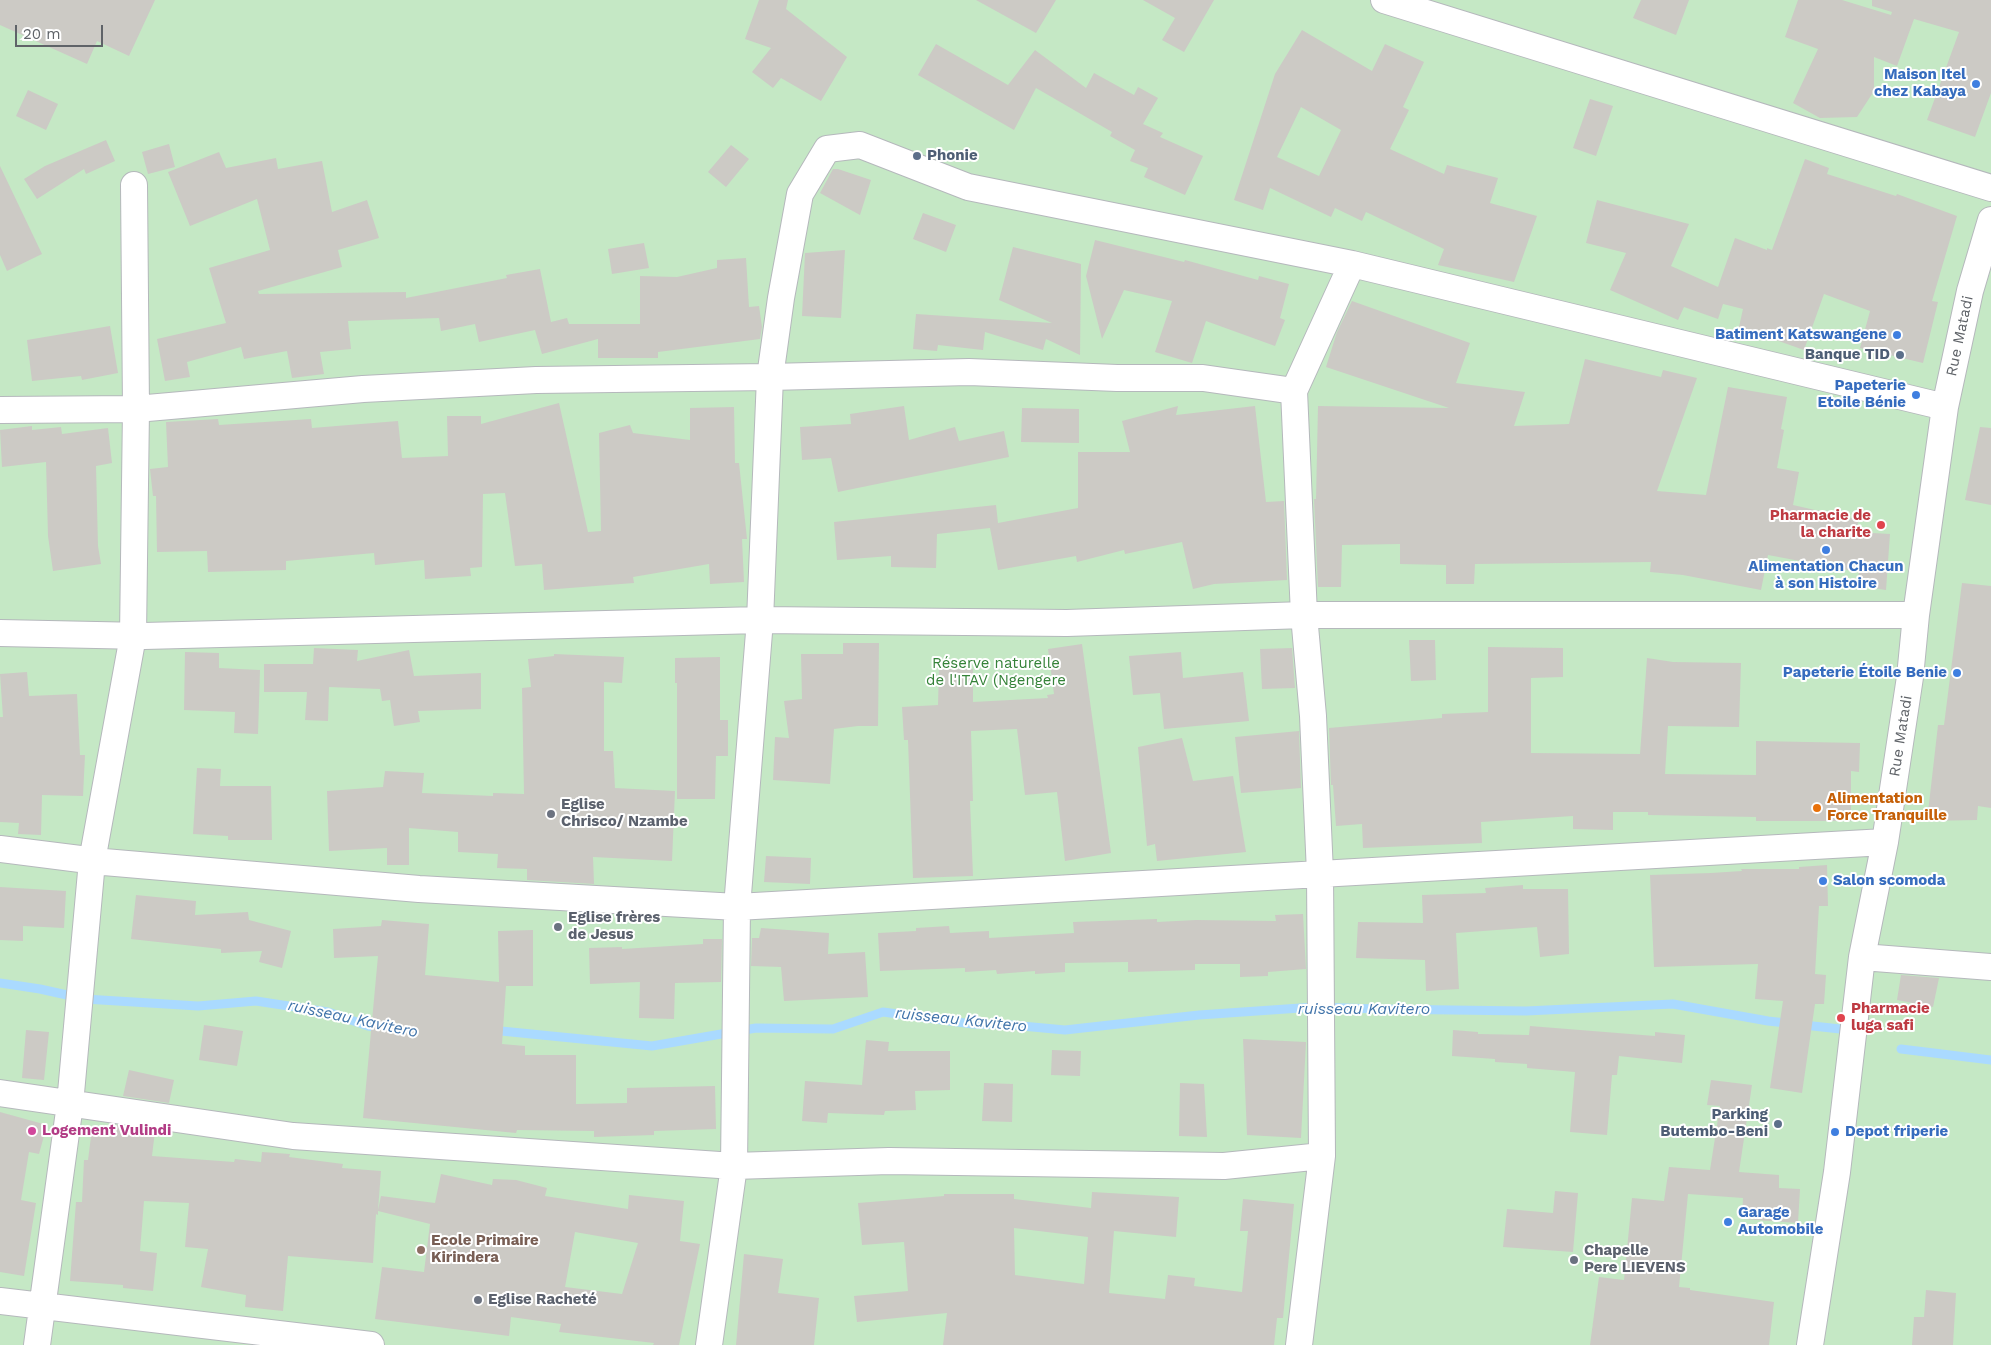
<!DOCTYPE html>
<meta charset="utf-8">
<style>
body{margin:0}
#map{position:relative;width:1991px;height:1345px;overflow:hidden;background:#f1efe8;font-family:"Work Sans",sans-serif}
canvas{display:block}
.scale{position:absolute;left:15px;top:25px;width:88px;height:22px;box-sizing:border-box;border:2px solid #5f6368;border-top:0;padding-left:6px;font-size:15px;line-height:18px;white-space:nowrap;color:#5f6368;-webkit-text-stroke:4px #fff;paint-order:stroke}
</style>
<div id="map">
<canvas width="1991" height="1345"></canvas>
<div class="scale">20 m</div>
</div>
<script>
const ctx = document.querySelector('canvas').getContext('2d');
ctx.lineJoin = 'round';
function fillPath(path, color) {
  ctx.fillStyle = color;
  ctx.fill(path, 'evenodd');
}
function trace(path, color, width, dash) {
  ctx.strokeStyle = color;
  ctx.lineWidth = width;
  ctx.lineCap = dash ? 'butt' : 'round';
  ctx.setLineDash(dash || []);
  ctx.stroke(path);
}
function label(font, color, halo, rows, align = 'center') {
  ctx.font = font + ' "Work Sans",sans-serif';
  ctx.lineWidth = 4;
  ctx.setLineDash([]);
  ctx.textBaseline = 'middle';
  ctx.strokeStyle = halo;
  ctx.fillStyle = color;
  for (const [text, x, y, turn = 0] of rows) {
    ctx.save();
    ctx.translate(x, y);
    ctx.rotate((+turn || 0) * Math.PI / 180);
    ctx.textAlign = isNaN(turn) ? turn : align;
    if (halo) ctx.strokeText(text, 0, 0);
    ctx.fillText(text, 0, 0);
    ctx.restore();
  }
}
fillPath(new Path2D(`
 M 0,0 L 1991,0 L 1991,1345 L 0,1345 Z`), '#c5e8c5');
trace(new Path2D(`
 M 0,983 L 40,989 L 85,999 L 198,1006 L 256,1001 L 328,1012 L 368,1026 L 382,1028
 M 491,1030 L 652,1046 L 756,1028 L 833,1029 L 883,1012 L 972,1024 L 1011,1025 L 1065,1030 L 1199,1015 L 1315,1007 L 1377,1009 L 1526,1011 L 1673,1004 L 1768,1021 L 1840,1029
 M 1901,1049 L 1991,1060`), '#aadaff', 9);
fillPath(new Path2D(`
 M 0,0 L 155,0 L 129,56 L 97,41 L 87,64 L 0,25 Z
 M 759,0 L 788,0 L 786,9 L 847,57 L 821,101 L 781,78 L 773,88 L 752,72 L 771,48 L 745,39 Z
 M 976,0 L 1056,0 L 1036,33 Z
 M 1143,0 L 1214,0 L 1184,52 L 1162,40 L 1175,18 Z
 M 1641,0 L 1689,0 L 1676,35 L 1633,18 Z
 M 1798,0 L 1842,0 L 1891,15 L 1892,12 L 1872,6 L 1872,0 L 1991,0 L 1991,93 L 1975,137 L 1927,120 L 1959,32 L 1914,19 L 1897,66 L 1874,57 L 1874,91 L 1857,117 L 1820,118 L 1793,103 L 1818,49 L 1785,37 Z
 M 1302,30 L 1372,71 L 1385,44 L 1424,62 L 1403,107 L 1409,110 L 1390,149 L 1444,174 L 1447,165 L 1498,178 L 1490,203 L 1537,216 L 1514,282 L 1438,265 L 1444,249 L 1366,212 L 1362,221 L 1335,208 L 1331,217 L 1270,188 L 1263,210 L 1234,200 L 1275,74 ZM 1301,107 L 1341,130 L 1319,176 L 1277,157 Z
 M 936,44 L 1008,85 L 1035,50 L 1086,88 L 1094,73 L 1134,95 L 1138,87 L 1158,98 L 1143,124 L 1163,133 L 1160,137 L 1203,156 L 1185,195 L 1144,177 L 1148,168 L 1130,161 L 1135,150 L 1110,136 L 1112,132 L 1036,88 L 1014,130 L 918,75 Z
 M 28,90 L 58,104 L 46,130 L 16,116 Z
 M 1590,99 L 1613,106 L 1596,156 L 1573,148 Z
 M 106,140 L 115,161 L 86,174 L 84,169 L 37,199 L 24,179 L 45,166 Z
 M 169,144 L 175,167 L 148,174 L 142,152 Z
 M 731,145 L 749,159 L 726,187 L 708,172 Z
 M 219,152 L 226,168 L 276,158 L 278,169 L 322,161 L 332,212 L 367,200 L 379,238 L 338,250 L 342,267 L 258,291 L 259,294 L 406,292 L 406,298 L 507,278 L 506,275 L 540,269 L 551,322 L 567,318 L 569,324 L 640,324 L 640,276 L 677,277 L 717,268 L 717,260 L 746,258 L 749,307 L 759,306 L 762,327 L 760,339 L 658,352 L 658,358 L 598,358 L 598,339 L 542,354 L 535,330 L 479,342 L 475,324 L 441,331 L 439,318 L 348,321 L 351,349 L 320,352 L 324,374 L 292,378 L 287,351 L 244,359 L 241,347 L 187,362 L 190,377 L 165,381 L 157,339 L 226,323 L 209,268 L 270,250 L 257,199 L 190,226 L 168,172 Z
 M 1805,159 L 1829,168 L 1827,174 L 1896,196 L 1897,194 L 1957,216 L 1932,301 L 1938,302 L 1923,363 L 1860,348 L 1870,311 L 1824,294 L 1804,350 L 1739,327 L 1743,309 L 1723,304 L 1718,319 L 1684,307 L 1678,320 L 1610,290 L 1626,253 L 1586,243 L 1597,200 L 1689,224 L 1671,266 L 1718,287 L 1735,238 L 1767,250 L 1767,248 L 1772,250 Z
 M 0,166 L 42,254 L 7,271 L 0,255 Z
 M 833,169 L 838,169 L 871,180 L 860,215 L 820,193 Z
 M 923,213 L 956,225 L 946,252 L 913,239 Z
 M 1095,240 L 1184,262 L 1185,260 L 1258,280 L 1259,276 L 1289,284 L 1280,318 L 1285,320 L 1275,346 L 1206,321 L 1192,363 L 1155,352 L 1172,301 L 1124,290 L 1102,339 L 1086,276 Z
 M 644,243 L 649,268 L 612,274 L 608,249 Z
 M 1013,247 L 1081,264 L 1080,355 L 1046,339 L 1043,350 L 985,332 L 983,350 L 938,345 L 937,351 L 913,349 L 916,314 L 1052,323 L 999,300 Z
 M 845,250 L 841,318 L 802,316 L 805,253 Z
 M 1352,301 L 1470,343 L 1456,383 L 1525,392 L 1514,426 L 1569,424 L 1585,359 L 1661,377 L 1663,370 L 1697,378 L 1657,491 L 1706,495 L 1728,387 L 1787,397 L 1781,429 L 1784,430 L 1777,468 L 1799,472 L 1793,505 L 1859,520 L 1855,532 L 1890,534 L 1886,590 L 1857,586 L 1859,572 L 1768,555 L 1761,590 L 1683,575 L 1650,572 L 1651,562 L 1475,564 L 1474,584 L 1446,584 L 1446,565 L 1400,564 L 1400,544 L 1342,545 L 1341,587 L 1318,587 L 1314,499 L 1316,499 L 1318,406 L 1449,408 L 1326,367 L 1337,332 Z
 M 110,326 L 118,373 L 82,380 L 81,376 L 32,381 L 27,340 Z
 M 559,403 L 588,532 L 601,531 L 599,433 L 630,425 L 633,433 L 690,440 L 690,408 L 734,407 L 735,463 L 739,463 L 747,539 L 742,539 L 744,582 L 710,584 L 709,564 L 633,577 L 634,583 L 544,590 L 542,564 L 515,566 L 505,493 L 483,494 L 482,567 L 470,568 L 471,576 L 425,579 L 424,560 L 375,565 L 374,553 L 286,561 L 286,570 L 208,572 L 207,551 L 157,552 L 156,496 L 153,496 L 150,469 L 168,467 L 166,422 L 218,419 L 219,425 L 311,419 L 312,428 L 398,421 L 402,458 L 448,456 L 447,416 L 481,416 L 481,424 Z
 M 904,406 L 909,440 L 955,427 L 959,441 L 1004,431 L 1009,457 L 838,492 L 831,458 L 802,460 L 800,427 L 851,424 L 850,414 Z
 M 1178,406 L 1176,415 L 1255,406 L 1266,502 L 1284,501 L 1287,580 L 1214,584 L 1193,589 L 1182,542 L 1125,554 L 1124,550 L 1077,562 L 1076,556 L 998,570 L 990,528 L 937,534 L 936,568 L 891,567 L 891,556 L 837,560 L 834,522 L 996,505 L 998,523 L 1078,508 L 1078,452 L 1130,452 L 1122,421 Z
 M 1022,408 L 1079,409 L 1079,443 L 1021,442 Z
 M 32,426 L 32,430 L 61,427 L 62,434 L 108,428 L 112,463 L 96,466 L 98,546 L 101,564 L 53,571 L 48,536 L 46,462 L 2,467 L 0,430 Z
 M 1980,427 L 1991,428 L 1991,505 L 1965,500 Z
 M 1962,583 L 1991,586 L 1991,808 L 1978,806 L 1977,820 L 1927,821 L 1938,725 L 1944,725 Z
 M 1409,640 L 1435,640 L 1436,680 L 1411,681 Z
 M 843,643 L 879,643 L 878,726 L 858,726 L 834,729 L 830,784 L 773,780 L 775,737 L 789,738 L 784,701 L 802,699 L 801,654 L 843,654 Z
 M 1082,644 L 1111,853 L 1065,861 L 1057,792 L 1025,795 L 1017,729 L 971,731 L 973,801 L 970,801 L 973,876 L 913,878 L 908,740 L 904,740 L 902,707 L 938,705 L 939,668 L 973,669 L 973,702 L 1048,698 L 1047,695 L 1054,694 L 1048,649 Z
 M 1488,647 L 1563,648 L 1563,677 L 1531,678 L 1531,753 L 1640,754 L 1647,658 L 1673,662 L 1741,663 L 1739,727 L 1668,726 L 1665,774 L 1756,775 L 1756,741 L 1860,743 L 1859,772 L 1851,771 L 1851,821 L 1756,821 L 1756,817 L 1648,815 L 1648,812 L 1613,812 L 1613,830 L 1573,829 L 1573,816 L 1481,822 L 1482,843 L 1363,848 L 1362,824 L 1336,826 L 1333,785 L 1331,785 L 1329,728 L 1442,718 L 1442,714 L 1488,712 Z
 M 314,648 L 358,650 L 357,661 L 409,650 L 414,676 L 481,673 L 481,709 L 418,711 L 420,722 L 394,726 L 390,700 L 382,701 L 380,689 L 329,687 L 328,721 L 305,720 L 307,692 L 264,692 L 264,664 L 313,664 Z
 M 1292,648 L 1295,688 L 1262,689 L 1260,649 Z
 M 185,652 L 219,653 L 219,668 L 260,670 L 258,734 L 234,733 L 235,712 L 184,710 Z
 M 1181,652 L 1183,678 L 1243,672 L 1249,721 L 1164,729 L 1160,693 L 1133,695 L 1129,656 Z
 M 554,654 L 624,657 L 622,683 L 604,682 L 604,751 L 613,751 L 615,788 L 675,791 L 672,861 L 593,857 L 594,884 L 527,880 L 527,869 L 497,868 L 498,854 L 458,852 L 458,832 L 409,828 L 409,865 L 387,865 L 387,848 L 329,851 L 327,791 L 383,787 L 385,771 L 424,773 L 422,793 L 493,796 L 493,793 L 524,794 L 522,688 L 531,687 L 528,659 L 554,656 Z
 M 720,657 L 720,720 L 728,720 L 728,756 L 716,756 L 715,799 L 677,799 L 677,683 L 675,683 L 675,658 Z
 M 27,672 L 29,696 L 77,694 L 80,755 L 85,755 L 83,796 L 42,795 L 41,835 L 18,834 L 19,823 L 0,822 L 0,717 L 3,717 L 0,674 Z
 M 1299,731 L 1301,788 L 1241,793 L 1235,737 Z
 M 1182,738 L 1193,781 L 1233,776 L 1246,852 L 1157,861 L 1155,844 L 1147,846 L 1138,747 Z
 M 197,768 L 221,769 L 220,786 L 271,786 L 272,840 L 228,840 L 228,836 L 193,834 Z
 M 766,856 L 811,858 L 810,884 L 764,882 Z
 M 1827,865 L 1828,906 L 1819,906 L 1815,974 L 1826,975 L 1824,1004 L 1815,1004 L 1802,1093 L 1770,1088 L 1783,1001 L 1755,999 L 1758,964 L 1654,967 L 1650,875 L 1711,873 L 1742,871 L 1741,869 L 1799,869 L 1799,867 Z
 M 1523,885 L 1523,889 L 1568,889 L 1569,954 L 1540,957 L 1537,927 L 1456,933 L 1459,989 L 1426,991 L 1425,960 L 1356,958 L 1358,922 L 1423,923 L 1422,895 L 1486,893 L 1485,888 Z
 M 0,887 L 66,891 L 64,928 L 23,926 L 23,941 L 0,940 Z
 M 136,895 L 196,901 L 195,915 L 248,912 L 249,920 L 291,931 L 282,968 L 259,962 L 262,951 L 221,953 L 221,949 L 131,939 Z
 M 1303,914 L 1306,969 L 1268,972 L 1268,976 L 1240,977 L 1240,964 L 1195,964 L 1195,970 L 1128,972 L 1128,962 L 1065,963 L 1065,972 L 1035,974 L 1035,971 L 997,974 L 996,970 L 965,972 L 965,968 L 880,971 L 878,933 L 916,931 L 916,928 L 949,926 L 950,933 L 989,931 L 989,938 L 1074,933 L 1073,922 L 1157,919 L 1157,922 L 1196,920 L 1276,921 L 1275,915 Z
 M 382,920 L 429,924 L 425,975 L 499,982 L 498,931 L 533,930 L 533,986 L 506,986 L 502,1044 L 525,1046 L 525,1055 L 576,1055 L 576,1104 L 627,1103 L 627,1088 L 715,1086 L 716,1129 L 654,1131 L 654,1135 L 594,1137 L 594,1131 L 517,1130 L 516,1133 L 363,1118 L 378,956 L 334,958 L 333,929 L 381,926 Z
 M 761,928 L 829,933 L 828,954 L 865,952 L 868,997 L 784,1001 L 781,967 L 751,966 L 752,938 L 759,938 Z
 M 703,939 L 722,939 L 721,982 L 675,983 L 674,1019 L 639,1018 L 640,982 L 590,984 L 589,948 L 622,947 L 622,949 L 703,944 Z
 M 1901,975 L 1939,978 L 1933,1007 L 1897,1000 Z
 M 204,1025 L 243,1031 L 237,1066 L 199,1060 Z
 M 1530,1026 L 1655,1036 L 1655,1032 L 1685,1035 L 1682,1063 L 1619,1056 L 1617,1075 L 1612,1075 L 1607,1135 L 1570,1132 L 1575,1072 L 1527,1068 L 1527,1064 L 1495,1062 L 1495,1059 L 1452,1056 L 1453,1030 L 1478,1032 L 1478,1034 L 1529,1035 Z
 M 26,1030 L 49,1032 L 44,1080 L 22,1078 Z
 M 1243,1039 L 1306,1042 L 1301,1138 L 1247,1135 Z
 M 866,1040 L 889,1042 L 888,1051 L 950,1051 L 950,1090 L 915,1091 L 916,1110 L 885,1111 L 884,1115 L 828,1113 L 827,1123 L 802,1121 L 805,1081 L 862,1085 Z
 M 1052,1050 L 1081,1051 L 1080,1076 L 1051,1075 Z
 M 129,1070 L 174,1080 L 169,1103 L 123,1096 Z
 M 1711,1080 L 1752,1085 L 1739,1172 L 1779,1175 L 1779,1188 L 1800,1189 L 1798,1223 L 1742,1219 L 1743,1198 L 1688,1194 L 1679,1287 L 1690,1288 L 1690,1290 L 1774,1302 L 1769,1345 L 1590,1345 L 1599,1277 L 1624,1280 L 1632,1198 L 1664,1201 L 1669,1167 L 1710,1170 L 1720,1106 L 1707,1105 Z
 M 984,1083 L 1013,1084 L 1012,1122 L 982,1121 Z
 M 1180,1083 L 1204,1084 L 1207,1137 L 1179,1136 Z
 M 0,1112 L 47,1125 L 39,1154 L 29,1152 L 21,1200 L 36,1203 L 24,1276 L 0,1272 Z
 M 117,1125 L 155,1131 L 152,1156 L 234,1162 L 235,1159 L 261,1162 L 262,1152 L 290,1154 L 289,1157 L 343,1164 L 342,1168 L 381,1171 L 378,1210 L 381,1196 L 435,1203 L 441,1174 L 492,1185 L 493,1179 L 516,1180 L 547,1188 L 545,1196 L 628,1209 L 629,1195 L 684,1201 L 680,1241 L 700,1244 L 679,1345 L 653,1345 L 654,1343 L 559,1332 L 561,1324 L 511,1317 L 509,1336 L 375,1319 L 382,1267 L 424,1272 L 430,1224 L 378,1211 L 378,1215 L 376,1214 L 373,1263 L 288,1256 L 283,1311 L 245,1307 L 246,1295 L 201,1287 L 208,1249 L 185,1247 L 189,1203 L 144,1201 L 140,1251 L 157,1253 L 153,1291 L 123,1288 L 123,1285 L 70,1281 L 76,1202 L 82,1202 L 84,1160 L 88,1160 L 92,1129 L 115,1132 ZM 575,1232 L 638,1243 L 622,1294 L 565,1287 Z
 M 1555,1191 L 1578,1193 L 1573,1252 L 1503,1247 L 1507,1209 L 1553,1213 Z
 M 1092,1192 L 1179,1197 L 1176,1237 L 1114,1231 L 1109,1293 L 1165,1299 L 1168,1275 L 1195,1278 L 1194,1286 L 1242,1292 L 1248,1231 L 1240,1231 L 1243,1199 L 1294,1204 L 1283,1318 L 1277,1318 L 1274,1345 L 943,1345 L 947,1313 L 857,1322 L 854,1296 L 908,1291 L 904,1242 L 862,1245 L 858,1203 L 944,1196 L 944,1194 L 1014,1194 L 1014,1199 L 1091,1208 ZM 1014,1228 L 1088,1237 L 1084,1284 L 1015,1275 Z
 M 744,1254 L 783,1259 L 778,1293 L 819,1298 L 814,1345 L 736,1345 Z
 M 1926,1290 L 1956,1293 L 1953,1345 L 1912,1345 L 1914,1317 L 1924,1317 Z`), '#cccac5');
const street = new Path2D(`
 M 1384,0 L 1991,188
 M 0,410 L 136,409 L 363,389 L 536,380 L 770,377 L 969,372 L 1117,378 L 1203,378 L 1294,391
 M 0,633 L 144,636 L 760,620 L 1067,623 L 1304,615 L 1916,615
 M 0,849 L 104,862 L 419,889 L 737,907 L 1885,842
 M 1862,957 L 1991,967
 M 0,1093 L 293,1136 L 734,1166 L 889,1161 L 1224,1166 L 1322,1156
 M 0,1301 L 371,1345
 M 37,1345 L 70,1104 L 92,861 L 133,636 L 136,409 L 134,185
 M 709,1345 L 734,1166 L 737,907 L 760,620 L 770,377 L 781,298 L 800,194 L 827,149 L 860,145 L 968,187 L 1352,264 L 1945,407
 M 1299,1345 L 1322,1156 L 1320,873 L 1313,716 L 1304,615 L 1294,391 L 1352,264
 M 1810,1345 L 1837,1172 L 1862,957 L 1885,842 L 1910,677 L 1916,615 L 1945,407 L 1970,291 L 1991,220`);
trace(street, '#b5b8bc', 28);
trace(street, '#fff', 26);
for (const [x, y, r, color] of [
 [1976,84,5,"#3f7fe0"],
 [917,156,5,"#5c6f8a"],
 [1897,335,5,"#3f7fe0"],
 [1900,355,5,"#5c6f8a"],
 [1916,395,5,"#3f7fe0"],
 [1881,525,5,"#e0444e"],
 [1826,550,5,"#3f7fe0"],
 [1957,673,5,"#3f7fe0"],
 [1817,808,5,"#e8710a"],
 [551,814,5,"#6b7280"],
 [1823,881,5,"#3f7fe0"],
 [558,927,5,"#6b7280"],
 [1841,1018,5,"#e0444e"],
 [1778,1124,5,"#5c6f8a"],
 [32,1131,5,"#d1479c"],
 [1835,1132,5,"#3f7fe0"],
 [1728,1222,5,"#3f7fe0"],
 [421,1250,5,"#8d6e63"],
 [1574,1260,5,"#6b7280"],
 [478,1300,5,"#6b7280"]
]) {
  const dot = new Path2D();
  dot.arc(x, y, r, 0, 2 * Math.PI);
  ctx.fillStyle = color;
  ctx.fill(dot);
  trace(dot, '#fff', 2);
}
label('bold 15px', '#366cbe', '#fff', [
 ["Maison Itel",1966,75],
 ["chez Kabaya",1966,92],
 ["Batiment Katswangene",1887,335],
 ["Papeterie",1906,386],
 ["Etoile Bénie",1906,403],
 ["Alimentation Chacun",1826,567,"center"],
 ["à son Histoire",1826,584,"center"],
 ["Papeterie Étoile Benie",1947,673],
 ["Salon scomoda",1833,881,"left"],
 ["Depot friperie",1845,1132,"left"],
 ["Garage",1738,1213,"left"],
 ["Automobile",1738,1230,"left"]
], 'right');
label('bold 15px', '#4e5e75', '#fff', [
 ["Phonie",927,156,"left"],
 ["Banque TID",1890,355],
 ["Parking",1768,1115],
 ["Butembo-Beni",1768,1132]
], 'right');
label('15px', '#5f6368', '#fff', [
 ["Rue Matadi",1960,336,-78],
 ["Rue Matadi",1901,736,-81]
]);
label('bold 15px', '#be3a42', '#fff', [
 ["Pharmacie de",1871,516],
 ["la charite",1871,533],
 ["Pharmacie",1851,1009,"left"],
 ["luga safi",1851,1026,"left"]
], 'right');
label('15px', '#348238', '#fff', [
 ["Réserve naturelle",996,664],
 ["de l'ITAV (Ngengere",996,681]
]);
label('bold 15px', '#c56008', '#fff', [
 ["Alimentation",1827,799],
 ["Force Tranquille",1827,816]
], 'left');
label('bold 15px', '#5b616d', '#fff', [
 ["Eglise",561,805],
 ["Chrisco/ Nzambe",561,822],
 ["Eglise frères",568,918],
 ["de Jesus",568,935],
 ["Chapelle",1584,1251],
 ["Pere LIEVENS",1584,1268],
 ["Eglise Racheté",488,1300]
], 'left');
label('bold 15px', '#b23c85', '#fff', [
 ["Logement Vulindi",42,1131]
], 'left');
label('bold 15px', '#785e54', '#fff', [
 ["Ecole Primaire",431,1241],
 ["Kirindera",431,1258]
], 'left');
label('italic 16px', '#4174aa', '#fff', [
 ["ruisseau Kavitero",1364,1009],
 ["ruisseau Kavitero",353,1019,12],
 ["ruisseau Kavitero",961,1020,6]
]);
</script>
